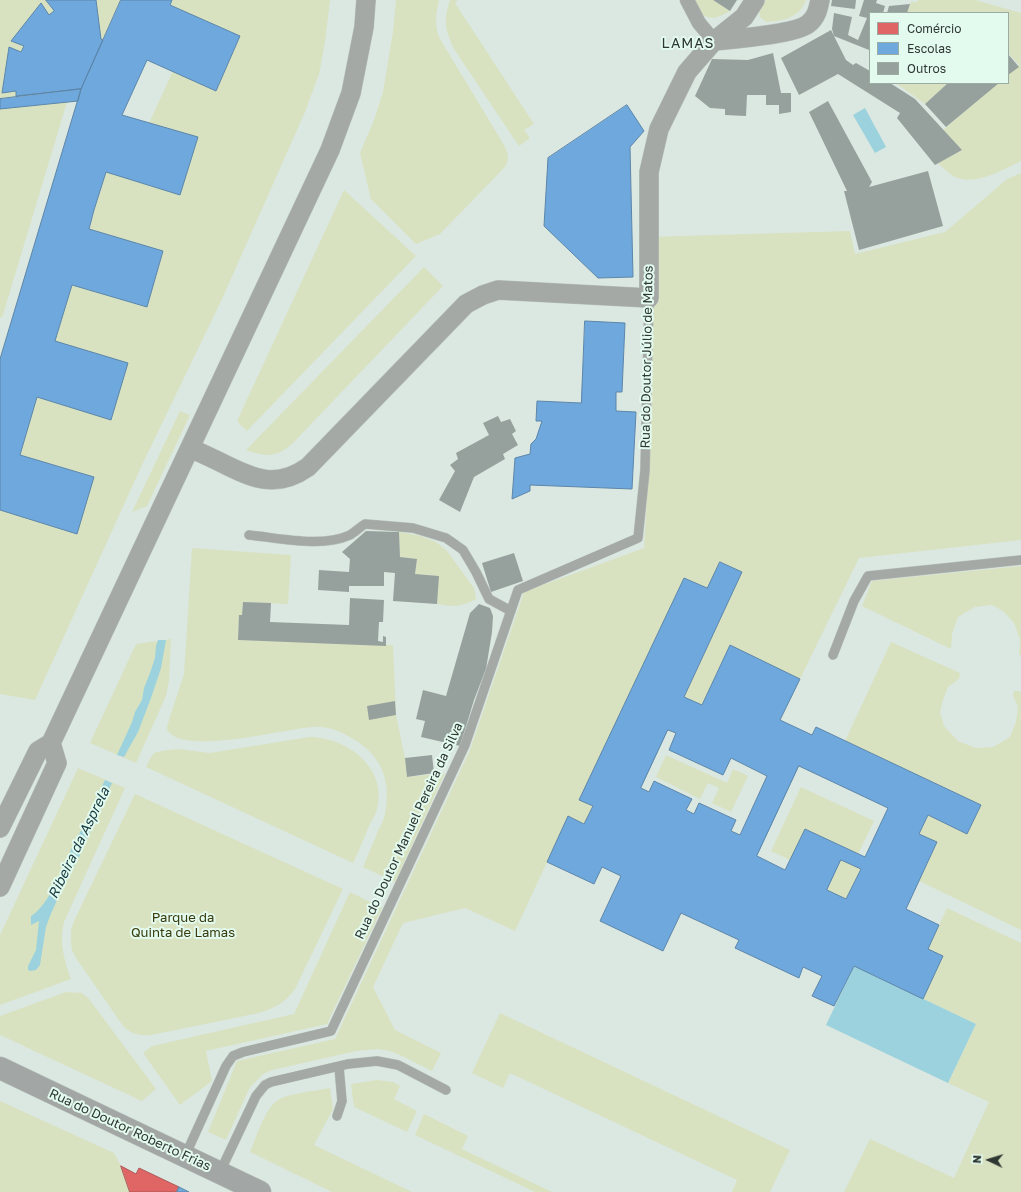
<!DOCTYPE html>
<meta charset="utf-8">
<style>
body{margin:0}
#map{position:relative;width:1021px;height:1192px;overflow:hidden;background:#dbe7e1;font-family:"Golos Text",sans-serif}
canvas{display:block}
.legend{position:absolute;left:869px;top:12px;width:140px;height:72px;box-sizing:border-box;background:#e3faee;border:1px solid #9baca3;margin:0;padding:5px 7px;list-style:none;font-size:12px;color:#2f3733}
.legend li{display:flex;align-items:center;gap:8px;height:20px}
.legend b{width:20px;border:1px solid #9baca3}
.north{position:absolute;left:969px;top:1140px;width:40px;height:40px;-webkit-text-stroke:3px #e3faee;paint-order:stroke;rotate:274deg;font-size:11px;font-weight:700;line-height:16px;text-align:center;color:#2f3733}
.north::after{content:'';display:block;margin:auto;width:14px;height:18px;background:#2f3733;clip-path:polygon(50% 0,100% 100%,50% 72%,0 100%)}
</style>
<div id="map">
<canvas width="1021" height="1192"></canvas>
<ul class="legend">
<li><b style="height:11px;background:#e06666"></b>Comércio</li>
<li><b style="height:11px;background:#6fa8dc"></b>Escolas</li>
<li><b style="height:11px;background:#96a09d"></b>Outros</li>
</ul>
<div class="north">N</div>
</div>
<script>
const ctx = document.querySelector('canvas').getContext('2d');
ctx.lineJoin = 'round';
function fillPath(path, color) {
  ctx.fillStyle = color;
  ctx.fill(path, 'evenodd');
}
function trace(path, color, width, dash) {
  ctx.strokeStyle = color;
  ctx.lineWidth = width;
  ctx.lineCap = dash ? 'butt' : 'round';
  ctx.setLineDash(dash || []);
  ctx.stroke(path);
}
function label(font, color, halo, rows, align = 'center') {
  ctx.font = font + ' "Golos Text",sans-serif';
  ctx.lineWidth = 4;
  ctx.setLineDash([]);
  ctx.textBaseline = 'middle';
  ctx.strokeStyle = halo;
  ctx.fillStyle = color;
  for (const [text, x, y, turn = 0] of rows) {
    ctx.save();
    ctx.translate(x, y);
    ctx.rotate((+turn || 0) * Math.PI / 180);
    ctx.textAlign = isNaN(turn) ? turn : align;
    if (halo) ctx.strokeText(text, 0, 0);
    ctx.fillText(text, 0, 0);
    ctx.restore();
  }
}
fillPath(new Path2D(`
 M 0,0 L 46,0 L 54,11 L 49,15 L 41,4 L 12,41 L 24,46 L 21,52 L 9,47 L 2,93 L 16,91 L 16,96 L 53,91 L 53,94 L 0,99 Z
 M 96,0 L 121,0 L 103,40 L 101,39 Z
 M 172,0 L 330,0 L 325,42 L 319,74 L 305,112 L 222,299 L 142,465 L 35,700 L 0,694 L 0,510 L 68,531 L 94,477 L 20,455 L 37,397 L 111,419 L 55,341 L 72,285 L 146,307 L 163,251 L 89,229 L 106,172 L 180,195 L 197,138 L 149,123 L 173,71 L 216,90 L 240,37 L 170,5 Z
 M 396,0 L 439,0 C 436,13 434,26 440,39 L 504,145 C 508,153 510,159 505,167 L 440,234 L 416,244 L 371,199 L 360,153 L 374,120 L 383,92 L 393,31 Z
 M 450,0 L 458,0 L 455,3 L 534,124 L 524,130 L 530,138 L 519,146 L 454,49 C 445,29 443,21 450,0 Z
 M 695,0 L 713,0 L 730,11 C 715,19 711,21 697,11 Z
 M 766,0 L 806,0 C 800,18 782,21 766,22 L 760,17 L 759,12 Z
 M 918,0 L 975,0 L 1021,13 L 1021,161 C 1000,171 972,189 950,174 C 946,171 942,167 938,163 L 962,150 L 943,130 L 998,83 L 1008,83 L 1008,74 L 1019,65 L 1008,53 L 1008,13 L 907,13 L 911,2 L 917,2 Z
 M 896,83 L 948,83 L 925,104 Z
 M 67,102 L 2,318 L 0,317 L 0,109 Z
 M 1021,173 L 1021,540 L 859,558 L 800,679 L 730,645 L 702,705 L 684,697 L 742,572 L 720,562 L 707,588 L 684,578 L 580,800 L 593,806 L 584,824 L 568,817 L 515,931 L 465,908 L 403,923 L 373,987 L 395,1030 L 441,1053 L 432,1071 L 402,1056 L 390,1051 L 378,1049 L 356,1051 L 272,1070 L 263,1074 L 250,1087 L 226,1140 L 208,1132 L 237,1061 L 335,1039 L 470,750 L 524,592 L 644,548 L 649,465 L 647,237 L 850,231 L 855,254 L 945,232 L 1007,179 Z
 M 344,190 L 416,256 L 247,431 L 237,421 Z
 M 424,267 L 443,286 L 293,443 C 277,458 265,457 246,450 Z
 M 180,411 L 190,415 L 147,506 L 132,512 Z
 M 399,532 L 417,535 L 436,542 L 447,551 L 474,588 L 476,599 C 461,607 453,607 437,604 L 438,576 L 415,574 L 417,559 L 400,557 Z
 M 192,548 L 291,555 L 288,604 L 243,602 L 242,615 L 239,615 L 238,640 L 393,645 L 396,715 L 405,758 L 407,777 L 445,773 L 395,882 L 363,867 C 368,855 373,843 378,831 C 381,825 384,820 385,814 C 392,778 380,753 348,736 C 337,730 326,726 314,727 C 287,728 185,756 168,731 C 166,728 168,724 169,720 L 184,674 Z
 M 1021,566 L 1021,657 L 1019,653 L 1020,640 L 1014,623 L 1003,611 L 992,605 L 975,607 L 958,617 L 952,634 L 951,649 L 862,606 L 872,581 Z
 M 171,639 L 169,681 L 166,696 L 136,763 L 90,743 L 136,644 Z
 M 891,642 L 960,673 L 959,679 L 948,687 L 943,700 L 940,712 L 944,726 L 958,741 L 976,748 L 993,747 L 1010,737 L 1016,722 L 1018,706 L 1013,696 L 1014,691 L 1019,691 L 1021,693 L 1021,930 L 919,881 L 937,842 L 919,834 L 928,815 L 967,834 L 981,805 L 845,741 Z
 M 309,737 C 347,737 388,768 377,809 C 375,815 372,821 369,826 C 364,838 359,851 353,863 L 146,767 L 151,757 L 154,753 L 161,751 L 178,749 L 210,753 Z
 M 666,755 L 727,783 L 733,769 L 748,776 L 731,812 L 712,803 L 719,788 L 708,783 L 700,799 L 656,777 Z
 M 78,768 L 125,788 L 64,922 C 59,941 64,961 71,979 L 0,1005 L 0,935 Z
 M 801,787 L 874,821 L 858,854 L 805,829 L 790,860 L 771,851 Z
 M 135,794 L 343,889 L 296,987 C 287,1002 275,1008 259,1013 L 151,1035 C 140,1036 131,1034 123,1026 L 76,958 L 72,950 L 71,942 L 71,930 L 74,921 Z
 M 841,860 L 861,869 L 846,899 L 827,890 Z
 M 350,892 L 382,908 L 327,1024 L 206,1051 L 212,1081 L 180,1105 L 143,1053 L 152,1046 L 294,1014 Z
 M 947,908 L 1021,943 L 1021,1192 L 844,1192 L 870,1139 L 954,1178 L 989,1102 L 948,1083 L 976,1024 L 923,999 L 928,949 Z
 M 66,992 L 82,993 L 89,999 L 156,1089 L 142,1101 L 0,1035 L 0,1016 Z
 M 500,1013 L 790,1150 L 770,1192 L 732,1192 L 737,1180 L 510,1073 L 503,1088 L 472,1073 Z
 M 377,1080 L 393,1082 L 400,1086 L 394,1099 L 417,1111 L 407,1132 L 354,1107 L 351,1084 Z
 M 330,1088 L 333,1109 L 314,1145 L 412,1192 L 332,1192 L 250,1152 C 256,1138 265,1108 278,1100 C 289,1093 316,1091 330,1088 Z
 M 0,1101 L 114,1153 L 121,1166 L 130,1192 L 0,1192 Z
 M 424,1114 L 468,1136 L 462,1149 L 552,1192 L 535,1192 L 415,1135 Z`), '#d9e2c0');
fillPath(new Path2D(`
 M 865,108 L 886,147 L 875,153 L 853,115 Z
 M 158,640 L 166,640 L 161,668 L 151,698 L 138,732 L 124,757 L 117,755 L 132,722 L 135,712 L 142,700 L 144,688 L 150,673 L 155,658 L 156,646 Z
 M 105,780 L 112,783 L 79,857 L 61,891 L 50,916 L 46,927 L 40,965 L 36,970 L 31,971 L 28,970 L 28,966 L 36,950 L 39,921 L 31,925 L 31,916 C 49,906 65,863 74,843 C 78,836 82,829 86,821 C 92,807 98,793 105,780 Z
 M 854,966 L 976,1024 L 948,1083 L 826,1025 Z`), '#9bd2dd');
const shops = new Path2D(`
 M 121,1166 L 136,1174 L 139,1168 L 179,1187 L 177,1192 L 130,1192 Z`);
fillPath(shops, '#e06666');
trace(shops, '#ab5857', 1);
const schools = new Path2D(`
 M 46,0 L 96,0 L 101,39 L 103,40 L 81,89 L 16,96 L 16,91 L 2,93 L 9,47 L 21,52 L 24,46 L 11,41 L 41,3 L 49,15 L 54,11 Z
 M 121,0 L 172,0 L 170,5 L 240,36 L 216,91 L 147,60 L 122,115 L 198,137 L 180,195 L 106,172 L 94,210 L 89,229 L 163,251 L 147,307 L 72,285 L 55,341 L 128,363 L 111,420 L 37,397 L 20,455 L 94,477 L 77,534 L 0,510 L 0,359 L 81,89 Z
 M 81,89 L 78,101 L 0,109 L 0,99 Z
 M 627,105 L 644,131 L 630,147 L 633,277 L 598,278 L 544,226 L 548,158 Z
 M 585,321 L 625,323 L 622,392 L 616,392 L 616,411 L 636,412 L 632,489 L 530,485 L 530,491 L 512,499 L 515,458 L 530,454 L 531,444 L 536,439 L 542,421 L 536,421 L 537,401 L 581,403 Z
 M 720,562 L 742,572 L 684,697 L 702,705 L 730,645 L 800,679 L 780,720 L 812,735 L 816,727 L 981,805 L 967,834 L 928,815 L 919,834 L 937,842 L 906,909 L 939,925 L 928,949 L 943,956 L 923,999 L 854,966 L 834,1006 L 812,996 L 822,976 L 803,967 L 799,978 L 735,948 L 739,940 L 681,913 L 663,951 L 600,921 L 621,876 L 602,867 L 594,884 L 547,862 L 568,816 L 584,824 L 593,806 L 579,800 L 684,578 L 707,588 ZM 668,730 L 676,733 L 669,750 L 723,775 L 731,758 L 767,776 L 740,835 L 731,831 L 736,820 L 699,803 L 694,814 L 686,810 L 692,799 L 654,781 L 649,792 L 641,788 ZM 799,766 L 888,808 L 865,857 L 805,829 L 785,870 L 757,856 ZM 841,860 L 861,869 L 846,899 L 827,890 Z
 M 179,1187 L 189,1192 L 177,1192 Z`);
fillPath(schools, '#6fa8dc');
trace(schools, '#5c86a9', 1);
fillPath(new Path2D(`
 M 713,0 L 737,0 L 730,11 Z
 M 832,0 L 856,0 L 855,9 L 831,6 Z
 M 864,0 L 877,0 L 876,3 L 885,6 L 883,13 L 870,13 L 869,50 L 834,36 L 832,29 L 834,13 L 852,17 L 848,35 L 858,40 L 867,18 L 859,16 Z
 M 910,4 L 907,13 L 887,13 L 889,6 Z
 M 831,30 L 846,60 L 853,65 L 856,63 L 870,71 L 870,83 L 890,83 L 915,99 L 962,150 L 935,165 L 897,118 L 900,113 L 838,74 L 799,95 L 781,58 Z
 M 773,53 L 781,93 L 791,93 L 791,112 L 779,114 L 779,105 L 766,105 L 766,95 L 747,95 L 746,116 L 725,115 L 725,109 L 710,108 L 695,96 L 712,59 L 748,60 Z
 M 1008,54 L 1019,67 L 1008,75 Z
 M 948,83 L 999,83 L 946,127 L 925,104 Z
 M 828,101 L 872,182 L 869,187 L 928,171 L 943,226 L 859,250 L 844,191 L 847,191 L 809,112 Z
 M 498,416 L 501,422 L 510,419 L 516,431 L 512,434 L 518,445 L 503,454 L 505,459 L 474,477 L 460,512 L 439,500 L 455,471 L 450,465 L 458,459 L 456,453 L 489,435 L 483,423 Z
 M 366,531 L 399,532 L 400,557 L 417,559 L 415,574 L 439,576 L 437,604 L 393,601 L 395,573 L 384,572 L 384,586 L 349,586 L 349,592 L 318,590 L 319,570 L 349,572 L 350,559 L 342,552 Z
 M 514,553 L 523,581 L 491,592 L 482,563 Z
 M 350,598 L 384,600 L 383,622 L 379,622 L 378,641 L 383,642 L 383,636 L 386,637 L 386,646 L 238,640 L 239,615 L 242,615 L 243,602 L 271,603 L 270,622 L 349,625 Z
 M 479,604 L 490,608 L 493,616 L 492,632 L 486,669 L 474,700 L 460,746 L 421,737 L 425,721 L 416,719 L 423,690 L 446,696 L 470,613 Z
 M 395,701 L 396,715 L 369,720 L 367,706 Z
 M 432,755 L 434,773 L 407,777 L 405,758 Z`), '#96a09d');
const service = new Path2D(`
 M 249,535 C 279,538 322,548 350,535 C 355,532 360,527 365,524 L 413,528 L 446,538 L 463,550 L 476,572 L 489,599 L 511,611
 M 833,655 L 854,601 L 868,576 L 1021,560
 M 337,1116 L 342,1101 L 339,1067
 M 185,1156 L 226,1066 L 233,1056 L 243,1052 L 331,1031 L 465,745 L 518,590 L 638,538 L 645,470 L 649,298
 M 220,1172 L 256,1096 L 265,1085 L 271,1082 L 348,1064 L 377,1061 L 398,1065 L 446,1090`);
const pedestrian = new Path2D(`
 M 687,0 L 699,23 L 714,41`);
const minor = new Path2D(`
 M 714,41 C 733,39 796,34 808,24 C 816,18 818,10 820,0
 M 190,448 C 201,453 212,458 224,464 C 254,479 277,489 308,467 L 466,304 L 483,295 L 498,290 L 649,298 L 649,172 L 659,129 L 687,72 L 714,41 L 744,17 L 755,0
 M 0,828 L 38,751 L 51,743 L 330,150 L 351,93 L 364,27 L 366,0
 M 0,887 L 57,763 L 51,743`);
const secondary = new Path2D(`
 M 0,1068 L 260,1192`);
trace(service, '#b9c3be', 10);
trace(pedestrian, '#b9c3be', 15);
trace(minor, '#b9c3be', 20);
trace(secondary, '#b9c3be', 23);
trace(service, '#a4a9a5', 9);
trace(pedestrian, '#a4a9a5', 14);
trace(minor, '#a4a9a5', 19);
trace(secondary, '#a2a7a5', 22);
label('13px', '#2f3733', '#e3faee', [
 ["Rua do Doutor Júlio de Matos",647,357,-89],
 ["Rua do Doutor Manuel Pereira da Silva",409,831,-65],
 ["Rua do Doutor Roberto Frias",130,1130,25]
]);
label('13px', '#393b0e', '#e3faee', [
 ["Parque da",183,918],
 ["Quinta de Lamas",183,933]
]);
ctx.letterSpacing = '1px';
label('14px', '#2f3733', '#e3faee', [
 ["LAMAS",688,44]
]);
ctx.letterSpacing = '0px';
label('italic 14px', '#163a42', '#e3faee', [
 ["Ribeira da Asprela",79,843,-64]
]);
</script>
